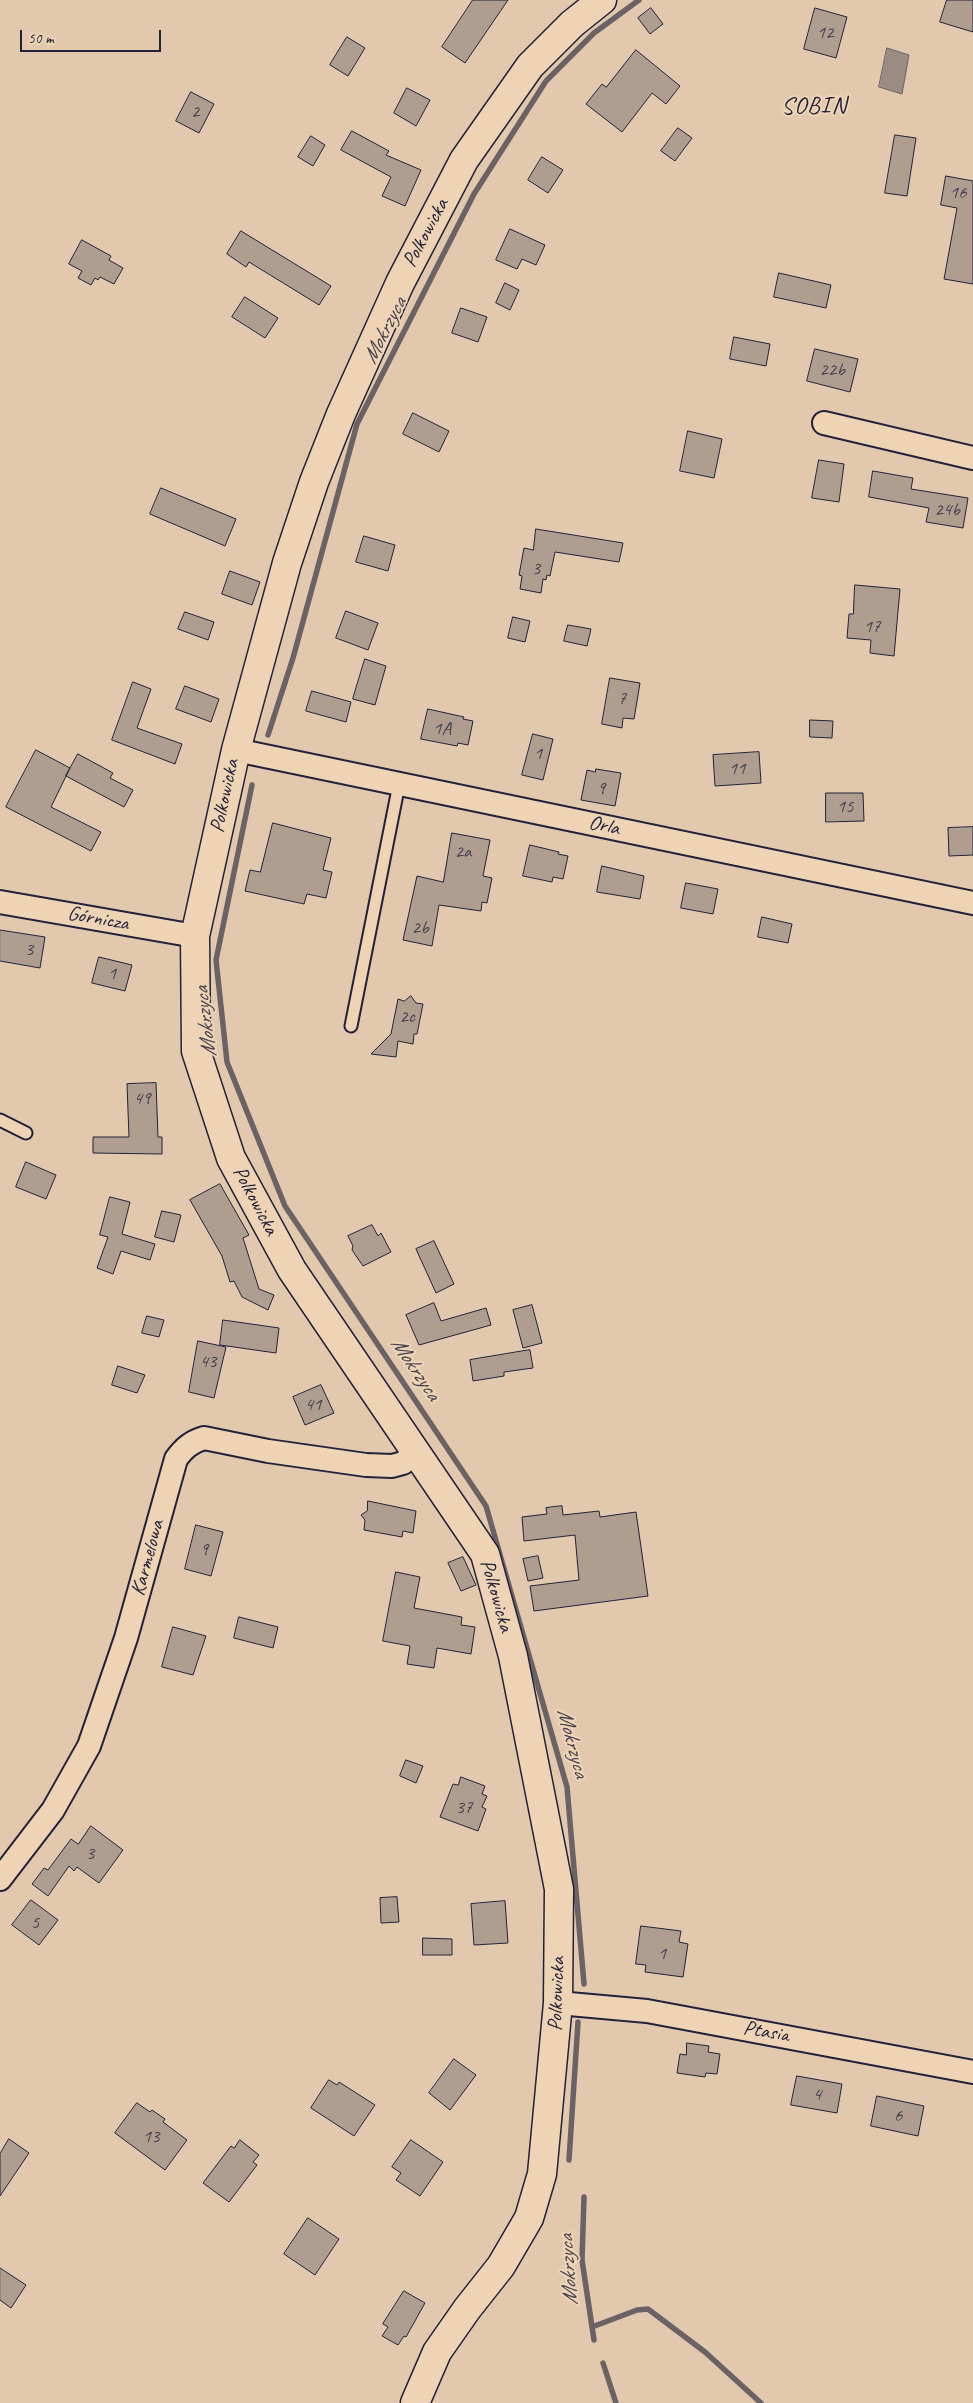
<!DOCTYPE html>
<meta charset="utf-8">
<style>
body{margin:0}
#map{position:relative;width:973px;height:2403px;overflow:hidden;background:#e2c9ae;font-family:Caveat,sans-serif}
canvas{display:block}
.scale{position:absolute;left:20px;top:30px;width:141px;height:22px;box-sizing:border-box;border:2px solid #22223b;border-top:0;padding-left:6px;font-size:15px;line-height:18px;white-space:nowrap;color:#22223b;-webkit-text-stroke:4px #eed4b5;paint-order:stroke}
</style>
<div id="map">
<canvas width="973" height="2403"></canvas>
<div class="scale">50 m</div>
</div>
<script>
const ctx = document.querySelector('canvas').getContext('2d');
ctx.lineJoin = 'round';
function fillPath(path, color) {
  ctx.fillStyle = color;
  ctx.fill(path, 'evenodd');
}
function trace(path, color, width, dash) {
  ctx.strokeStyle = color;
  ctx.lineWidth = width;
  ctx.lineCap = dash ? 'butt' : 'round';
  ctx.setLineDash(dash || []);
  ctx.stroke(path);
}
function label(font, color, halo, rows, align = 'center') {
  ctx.font = font + ' Caveat,sans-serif';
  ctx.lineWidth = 4;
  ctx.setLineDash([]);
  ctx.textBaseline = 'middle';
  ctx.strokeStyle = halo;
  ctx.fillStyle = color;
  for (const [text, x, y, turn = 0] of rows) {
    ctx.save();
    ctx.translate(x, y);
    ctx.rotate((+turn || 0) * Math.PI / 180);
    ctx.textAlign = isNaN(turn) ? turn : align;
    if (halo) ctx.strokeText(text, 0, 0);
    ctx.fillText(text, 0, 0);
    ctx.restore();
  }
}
const water = new Path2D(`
 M 887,48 L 909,55 L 902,94 L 879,87 Z`);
fillPath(water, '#9b8c83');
trace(water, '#6b6266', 1);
trace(new Path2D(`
 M 268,735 L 293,658 L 357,424 L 474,194 L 546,81 L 594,33 L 639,0
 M 252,785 L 216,960 L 227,1062 L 285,1206 L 486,1506 L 567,1787 L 584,1984
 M 569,2160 L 578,2022
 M 584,2197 L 582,2260 L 594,2340
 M 592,2327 L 637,2310 L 648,2309 L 705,2352 L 761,2403
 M 603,2363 L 616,2403`), '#6b6266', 5.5);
const building = new Path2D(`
 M 473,0 L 508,0 L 465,63 L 442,47 Z
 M 947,0 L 973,0 L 973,32 L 940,22 Z
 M 651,8 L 663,24 L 650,34 L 638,18 Z
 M 815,8 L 847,17 L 836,58 L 804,49 Z
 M 347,37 L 365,48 L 348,76 L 330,65 Z
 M 636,50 L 680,86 L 666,104 L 652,93 L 622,132 L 586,104 L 602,84 L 606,87 Z
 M 407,88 L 430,100 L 416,126 L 394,113 Z
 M 191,92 L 214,104 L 199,133 L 176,121 Z
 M 678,128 L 692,138 L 675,161 L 661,151 Z
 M 352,131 L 389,151 L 386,155 L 421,170 L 405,206 L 382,196 L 391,177 L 341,150 Z
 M 895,135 L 916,138 L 907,196 L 885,193 Z
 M 311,136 L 325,145 L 313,166 L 298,157 Z
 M 542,157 L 563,170 L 548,193 L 528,180 Z
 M 946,176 L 973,181 L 973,284 L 944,279 L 957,208 L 941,205 Z
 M 510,229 L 545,245 L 536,265 L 522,259 L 517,269 L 496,260 Z
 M 241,231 L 331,286 L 319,305 L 249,262 L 246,267 L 227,254 Z
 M 82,240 L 111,256 L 109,260 L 123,268 L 114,284 L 100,277 L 98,280 L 95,278 L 91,285 L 78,278 L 82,271 L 69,264 Z
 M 779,273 L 831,285 L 826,308 L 774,297 Z
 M 505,283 L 519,290 L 510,310 L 496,303 Z
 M 245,297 L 278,318 L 265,338 L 232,317 Z
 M 461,308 L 487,317 L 478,342 L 452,333 Z
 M 734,337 L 770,344 L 766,366 L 730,359 Z
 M 815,349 L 858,359 L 850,392 L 807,381 Z
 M 413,413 L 449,431 L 439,452 L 403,434 Z
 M 688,431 L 722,439 L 714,478 L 680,471 Z
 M 819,460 L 844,464 L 839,502 L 812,498 Z
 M 873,471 L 913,478 L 911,489 L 968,498 L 963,528 L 926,522 L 929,508 L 869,497 Z
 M 161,488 L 236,519 L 225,546 L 150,514 Z
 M 536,529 L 623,543 L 619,562 L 555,552 L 550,576 L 547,575 L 546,580 L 543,579 L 541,593 L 520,589 L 522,576 L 519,575 L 524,548 L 533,550 Z
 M 364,536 L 395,545 L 388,571 L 356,562 Z
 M 230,571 L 260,582 L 252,605 L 222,594 Z
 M 855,585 L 900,589 L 894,656 L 870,653 L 871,640 L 847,638 L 849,614 L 853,614 Z
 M 346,611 L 378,623 L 368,650 L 336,638 Z
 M 185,612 L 214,622 L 208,640 L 178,629 Z
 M 513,617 L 530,621 L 525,642 L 508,638 Z
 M 568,625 L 591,629 L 587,646 L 564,641 Z
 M 365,659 L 386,666 L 375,705 L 353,699 Z
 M 610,678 L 640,683 L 634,719 L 623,718 L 622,728 L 602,724 Z
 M 133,682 L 151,689 L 137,728 L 182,744 L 175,764 L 112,740 Z
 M 185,686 L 219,699 L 211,722 L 176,709 Z
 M 312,691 L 351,702 L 346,722 L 306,711 Z
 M 428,709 L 464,717 L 463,719 L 473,721 L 468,745 L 458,743 L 457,746 L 421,739 Z
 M 810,720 L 833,721 L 832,738 L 810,737 Z
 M 533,734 L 553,739 L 543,780 L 522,775 Z
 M 36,750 L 70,768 L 51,807 L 101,832 L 91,851 L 6,807 Z
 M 759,752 L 761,783 L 715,786 L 713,755 Z
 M 78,754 L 113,773 L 110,778 L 133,790 L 124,807 L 66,776 Z
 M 596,769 L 621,773 L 615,806 L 581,800 L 587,770 L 595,772 Z
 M 826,793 L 863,793 L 864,821 L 826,822 Z
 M 273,823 L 331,838 L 323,870 L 332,872 L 326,898 L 307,894 L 304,904 L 245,891 L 250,870 L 260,872 Z
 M 973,827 L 973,855 L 949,856 L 948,828 Z
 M 452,833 L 490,840 L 483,876 L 492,878 L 487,903 L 482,902 L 481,911 L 439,905 L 432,946 L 403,940 L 417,876 L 443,882 Z
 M 530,845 L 559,852 L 558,854 L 568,856 L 563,879 L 553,877 L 552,882 L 523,876 Z
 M 602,866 L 644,876 L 640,899 L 597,892 Z
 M 686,883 L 718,889 L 713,914 L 681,908 Z
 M 762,917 L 792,924 L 788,943 L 758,937 Z
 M 0,930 L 45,937 L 40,968 L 0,961 Z
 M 99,957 L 132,965 L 125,991 L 92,983 Z
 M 411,996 L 416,1003 L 423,1004 L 417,1034 L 414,1034 L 413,1044 L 398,1041 L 396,1057 L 371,1054 L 391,1034 L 398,999 L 404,1001 Z
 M 156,1083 L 158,1137 L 162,1137 L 162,1154 L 93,1153 L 93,1137 L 129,1137 L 127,1084 Z
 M 26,1162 L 56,1175 L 46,1199 L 16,1187 Z
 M 220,1184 L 249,1235 L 243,1238 L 259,1289 L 274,1295 L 268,1310 L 242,1297 L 234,1281 L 230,1282 L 222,1256 L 190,1200 Z
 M 110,1197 L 130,1202 L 122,1234 L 155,1244 L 150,1260 L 121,1251 L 113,1274 L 97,1268 L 108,1237 L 100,1235 Z
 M 162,1211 L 181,1215 L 174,1242 L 155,1237 Z
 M 372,1225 L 378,1236 L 381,1233 L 391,1252 L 363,1266 L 352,1250 L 353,1246 L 348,1236 Z
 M 434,1241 L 454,1284 L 436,1293 L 416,1249 Z
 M 434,1303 L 441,1321 L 486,1308 L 491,1325 L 419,1345 L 406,1315 Z
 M 532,1305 L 542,1343 L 523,1348 L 513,1310 Z
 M 147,1316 L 164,1320 L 159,1337 L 142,1333 Z
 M 223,1320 L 279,1328 L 276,1353 L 220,1345 Z
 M 198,1341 L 226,1347 L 214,1398 L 189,1392 Z
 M 530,1350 L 533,1368 L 504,1372 L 504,1376 L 473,1381 L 470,1360 Z
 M 118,1366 L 145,1375 L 137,1393 L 112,1385 Z
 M 321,1385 L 334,1413 L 305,1425 L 293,1397 Z
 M 368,1501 L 416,1511 L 413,1533 L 403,1531 L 402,1537 L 364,1530 L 365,1520 L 361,1515 L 367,1511 Z
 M 562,1506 L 563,1515 L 599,1511 L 600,1517 L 636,1512 L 648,1596 L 534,1611 L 530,1586 L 579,1580 L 575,1535 L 524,1541 L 522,1517 L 547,1514 L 546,1508 Z
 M 196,1525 L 223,1532 L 211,1576 L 185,1569 Z
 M 538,1556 L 543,1578 L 528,1581 L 523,1559 Z
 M 463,1557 L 476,1585 L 461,1591 L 448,1563 Z
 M 396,1572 L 420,1577 L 414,1608 L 462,1617 L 461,1625 L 475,1627 L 471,1654 L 437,1648 L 434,1668 L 407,1664 L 410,1646 L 383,1641 Z
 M 239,1617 L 278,1627 L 273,1648 L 234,1638 Z
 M 173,1627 L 206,1636 L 193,1675 L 162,1667 Z
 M 406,1760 L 423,1766 L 416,1783 L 400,1776 Z
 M 461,1777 L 485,1786 L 482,1794 L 487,1796 L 482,1807 L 486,1809 L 478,1831 L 440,1817 L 453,1784 L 458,1785 Z
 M 91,1826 L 123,1850 L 99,1883 L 77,1867 L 74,1871 L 69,1866 L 48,1896 L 32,1884 L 44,1868 L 48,1870 L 71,1839 L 78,1844 Z
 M 397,1897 L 399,1922 L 381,1923 L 380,1898 Z
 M 31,1900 L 58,1920 L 39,1945 L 12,1925 Z
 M 505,1901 L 508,1943 L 474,1945 L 471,1904 Z
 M 641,1926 L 681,1931 L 679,1942 L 688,1944 L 683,1977 L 645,1972 L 646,1965 L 636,1964 Z
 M 423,1938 L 452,1939 L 452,1955 L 423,1955 Z
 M 687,2043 L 709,2046 L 708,2052 L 720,2054 L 717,2074 L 706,2073 L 705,2077 L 677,2073 L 680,2054 L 686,2055 Z
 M 454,2059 L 476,2075 L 450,2110 L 429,2093 Z
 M 797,2076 L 842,2084 L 837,2113 L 791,2105 Z
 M 329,2080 L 337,2085 L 339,2082 L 375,2105 L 354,2136 L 311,2108 Z
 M 877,2096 L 924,2106 L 918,2136 L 871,2126 Z
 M 137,2103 L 150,2112 L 152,2110 L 165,2119 L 163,2122 L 187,2140 L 165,2170 L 115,2133 Z
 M 9,2139 L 29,2153 L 0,2196 L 0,2154 Z
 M 240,2140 L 259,2155 L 253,2162 L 257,2165 L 229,2202 L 203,2183 L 231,2146 L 234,2148 Z
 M 411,2140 L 443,2162 L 420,2196 L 396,2180 L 401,2173 L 392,2167 Z
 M 308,2218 L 339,2239 L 315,2275 L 284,2254 Z
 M 0,2268 L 26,2285 L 11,2308 L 0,2300 Z
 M 404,2291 L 425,2303 L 406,2337 L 404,2336 L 398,2345 L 382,2336 L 388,2327 L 383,2324 Z`);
fillPath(building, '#af9d90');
trace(building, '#22223b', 1);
const lane = new Path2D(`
 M 351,1026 L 399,784
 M 0,1120 L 26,1133`);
const street = new Path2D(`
 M 824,423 L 973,458
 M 236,750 L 973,903
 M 0,902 L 195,936
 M 0,1879 L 53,1810 L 89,1746 L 126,1638 L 176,1459 C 184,1448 191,1442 204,1438 L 268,1451 L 366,1465 L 392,1466 L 403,1463 L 416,1453
 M 558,2003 L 647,2011 L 973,2072`);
const secondary = new Path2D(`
 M 415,2403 L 437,2352 L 467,2309 L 501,2266 L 529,2218 L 542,2174 L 558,2003 L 559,1889 L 513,1656 L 485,1554 L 292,1270 L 231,1158 L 196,1051 L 195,936 L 236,750 L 287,563 L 314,482 L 341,414 L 400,283 L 464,160 L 530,66 L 572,24 L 602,0`);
trace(lane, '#22223b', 15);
trace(street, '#22223b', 26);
trace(secondary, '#22223b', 31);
trace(lane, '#eed4b5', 11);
trace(street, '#eed4b5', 22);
trace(secondary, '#eed4b5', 28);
label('19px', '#454150', null, [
 ["12",825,33],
 ["2",195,112],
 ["16",958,193],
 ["22b",832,370],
 ["24b",947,510],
 ["3",536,569],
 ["17",872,627],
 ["7",622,699],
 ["1A",442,729],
 ["1",538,754],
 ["11",737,769],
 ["9",601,789],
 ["15",845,807],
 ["2a",463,852],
 ["2b",420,928],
 ["3",29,950],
 ["1",112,974],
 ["2c",407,1017],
 ["49",142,1099],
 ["43",208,1362],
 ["41",313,1405],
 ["9",204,1550],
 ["37",464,1808],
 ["3",90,1854],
 ["5",35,1923],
 ["1",662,1954],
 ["4",817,2095],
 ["6",898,2116],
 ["13",151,2137]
]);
label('21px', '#22223b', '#eed4b5', [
 ["Polkowicka",426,233,-62],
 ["Polkowicka",225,796,-78],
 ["Orla",604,826,12],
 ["Górnicza",98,919,10],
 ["Polkowicka",255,1201,62],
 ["Karmelowa",148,1558,-75],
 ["Polkowicka",496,1596,74],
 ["Polkowicka",557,1994,-88],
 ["Ptasia",766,2032,10]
]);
label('italic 22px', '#464251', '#eed4b5', [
 ["Mokrzyca",385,331,-63],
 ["Mokrzyca",206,1022,-97],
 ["Mokrzyca",415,1369,56],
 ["Mokrzyca",572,1743,75],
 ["Mokrzyca",569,2270,-94]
]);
ctx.letterSpacing = '1px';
label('24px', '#22223b', '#eed4b5', [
 ["SOBIN",814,107]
]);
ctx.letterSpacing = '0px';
</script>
